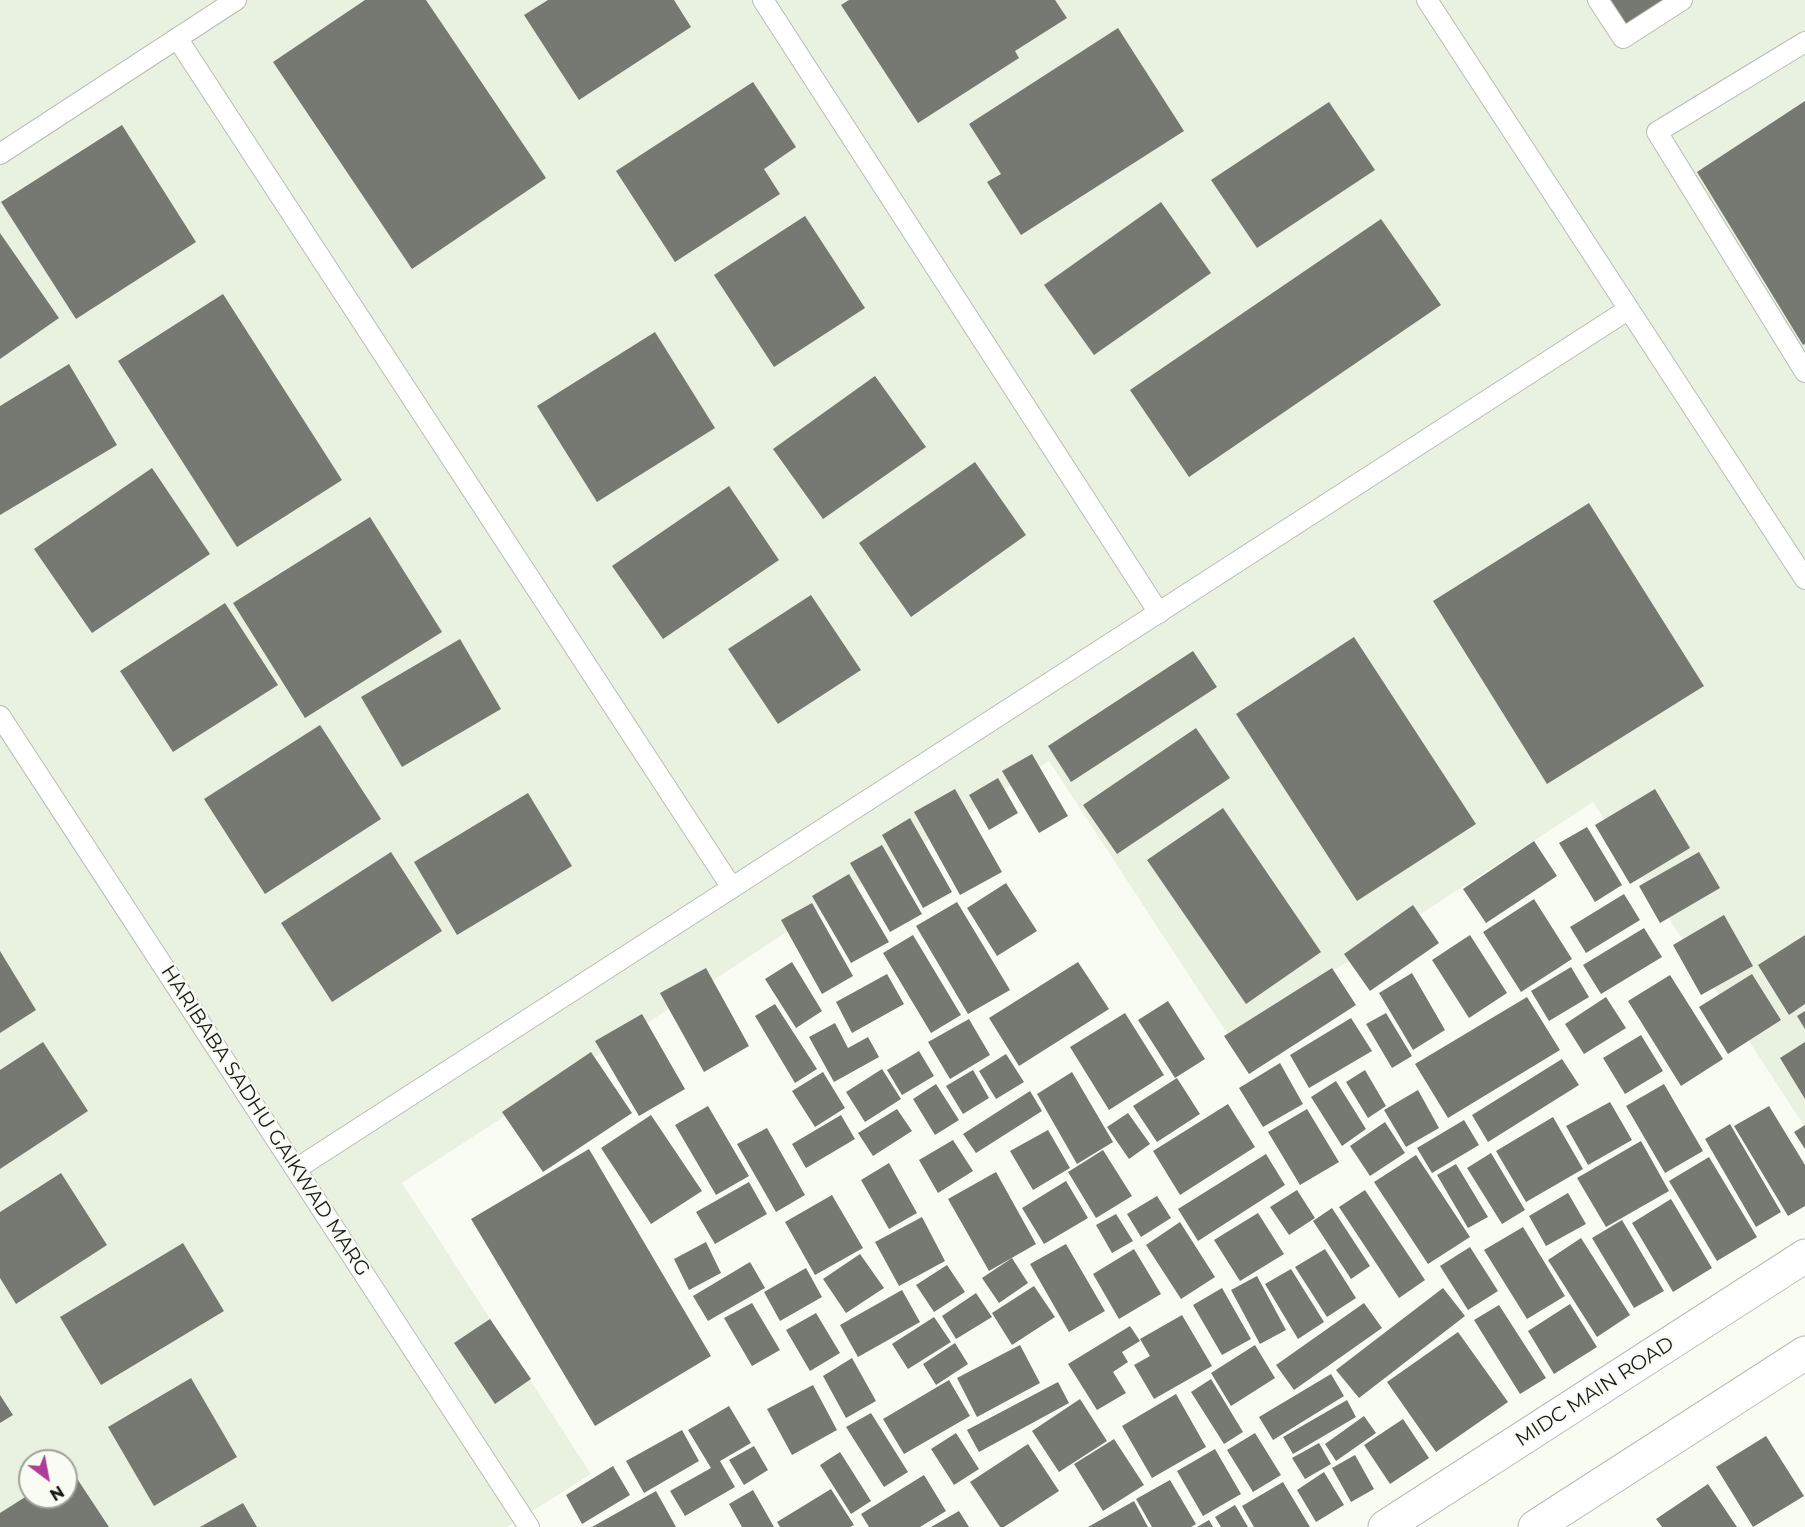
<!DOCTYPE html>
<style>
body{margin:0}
#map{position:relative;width:1805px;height:1527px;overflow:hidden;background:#f8fcf3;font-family:Montserrat,sans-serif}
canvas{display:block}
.north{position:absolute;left:18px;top:1449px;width:60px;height:60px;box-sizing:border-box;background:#f8fcf3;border:2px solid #9fa29b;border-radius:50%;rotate:148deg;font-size:16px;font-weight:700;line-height:24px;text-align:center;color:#191a17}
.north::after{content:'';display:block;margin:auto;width:21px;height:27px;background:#af3c96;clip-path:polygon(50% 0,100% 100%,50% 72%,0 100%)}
</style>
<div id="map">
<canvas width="1805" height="1527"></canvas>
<div class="north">N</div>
</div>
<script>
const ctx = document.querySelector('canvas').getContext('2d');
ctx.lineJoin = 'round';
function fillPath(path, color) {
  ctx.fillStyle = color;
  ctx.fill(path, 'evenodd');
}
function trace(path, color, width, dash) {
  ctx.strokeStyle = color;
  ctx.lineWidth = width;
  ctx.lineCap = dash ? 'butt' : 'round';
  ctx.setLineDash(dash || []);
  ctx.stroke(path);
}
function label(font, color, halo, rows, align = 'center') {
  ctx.font = font + ' Montserrat,sans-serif';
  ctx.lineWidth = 4.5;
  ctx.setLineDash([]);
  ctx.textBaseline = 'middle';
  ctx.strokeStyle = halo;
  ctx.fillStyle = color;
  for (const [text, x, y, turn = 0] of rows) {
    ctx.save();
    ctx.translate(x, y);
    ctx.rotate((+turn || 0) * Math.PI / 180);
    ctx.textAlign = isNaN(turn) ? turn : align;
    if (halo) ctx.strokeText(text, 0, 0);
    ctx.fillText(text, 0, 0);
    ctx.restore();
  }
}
fillPath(new Path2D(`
 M 0,0 L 1805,0 L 1805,1127 L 1593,802 L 1230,1038 L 1049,761 L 402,1183 L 591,1474 L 507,1527 L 0,1527 ZM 30,1461 L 66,1461 L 66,1497 L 30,1497 Z`), '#e9f1e1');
fillPath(new Path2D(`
 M 365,0 L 426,0 L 546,178 L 412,269 L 273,62 Z
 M 548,0 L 674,0 L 691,27 L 579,100 L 524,15 Z
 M 849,0 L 1055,0 L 1067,18 L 1015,51 L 1019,58 L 918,123 L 841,5 Z
 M 1601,0 L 1674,0 L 1624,34 Z
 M 1118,28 L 1184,131 L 1021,235 L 987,182 L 1001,174 L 969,124 Z
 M 753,82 L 796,147 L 764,169 L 780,194 L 675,262 L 616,171 Z
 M 1805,101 L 1805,344 L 1803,345 L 1697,172 Z
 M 1329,102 L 1375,170 L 1257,248 L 1211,180 Z
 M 122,125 L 196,242 L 76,319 L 1,202 Z
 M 1161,202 L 1211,273 L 1094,355 L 1044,285 Z
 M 805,216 L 865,308 L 774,367 L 714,275 Z
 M 1381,219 L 1441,305 L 1189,477 L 1130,390 Z
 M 0,233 L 59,318 L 0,359 Z
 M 223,294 L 342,480 L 237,547 L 118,361 Z
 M 655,332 L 715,428 L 597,502 L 537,406 Z
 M 69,364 L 117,445 L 0,515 L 0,406 Z
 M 875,376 L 926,447 L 823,519 L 773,449 Z
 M 975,462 L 1026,535 L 911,617 L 859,543 Z
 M 152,468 L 210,554 L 92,633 L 34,549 Z
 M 729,486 L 779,560 L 663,639 L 612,566 Z
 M 1589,503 L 1704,686 L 1547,784 L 1433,601 Z
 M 370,517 L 442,632 L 305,718 L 233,603 Z
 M 811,595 L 861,670 L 778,724 L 728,649 Z
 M 225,603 L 278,685 L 173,752 L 120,671 Z
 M 1354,637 L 1476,824 L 1357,901 L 1236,714 Z
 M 460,639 L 501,709 L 402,767 L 361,697 Z
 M 1193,651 L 1217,687 L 1071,782 L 1048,746 Z
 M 320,725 L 381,819 L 265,894 L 204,799 Z
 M 1196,728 L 1230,778 L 1117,854 L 1083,805 Z
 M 1032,754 L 1068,816 L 1039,833 L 1002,771 Z
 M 998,778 L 1018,813 L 989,830 L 969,795 Z
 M 955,789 L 1002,872 L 960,895 L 914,812 Z
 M 1655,789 L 1690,848 L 1630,884 L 1595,825 Z
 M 528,793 L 572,866 L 457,935 L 414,862 Z
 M 1223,808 L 1321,952 L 1246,1004 L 1147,860 Z
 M 910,818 L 952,892 L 923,908 L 882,835 Z
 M 1587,827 L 1622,885 L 1595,902 L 1559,843 Z
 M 1534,841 L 1557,876 L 1486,923 L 1463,889 Z
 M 882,845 L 922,914 L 890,932 L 850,863 Z
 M 391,852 L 442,931 L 332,1002 L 281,923 Z
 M 1699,852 L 1720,888 L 1660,923 L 1639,886 Z
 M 849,874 L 889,942 L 851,963 L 812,896 Z
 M 1006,883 L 1037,931 L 997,956 L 967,908 Z
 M 1624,894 L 1640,920 L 1586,953 L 1570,927 Z
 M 1534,899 L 1572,959 L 1521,992 L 1483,932 Z
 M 957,902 L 1010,990 L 968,1014 L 916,926 Z
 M 812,903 L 853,976 L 822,994 L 781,920 Z
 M 1413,905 L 1439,943 L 1370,991 L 1344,954 Z
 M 1724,915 L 1753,966 L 1701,995 L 1673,945 Z
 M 1644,928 L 1662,957 L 1601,994 L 1583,965 Z
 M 913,935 L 961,1015 L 931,1033 L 883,953 Z
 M 1470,935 L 1507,993 L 1469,1018 L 1432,960 Z
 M 1805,935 L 1805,1004 L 1789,1015 L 1758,965 Z
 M 0,951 L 36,1010 L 0,1033 Z
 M 792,962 L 822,1011 L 796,1028 L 765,979 Z
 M 1078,962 L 1109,1009 L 1019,1066 L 989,1018 Z
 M 1571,967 L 1589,997 L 1549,1021 L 1531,991 Z
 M 706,968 L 749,1046 L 704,1072 L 660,993 Z
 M 1332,968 L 1356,1005 L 1249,1074 L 1224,1036 Z
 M 1412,973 L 1445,1030 L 1413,1050 L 1379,993 Z
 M 887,974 L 904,1004 L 852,1033 L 836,1002 Z
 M 1752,974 L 1781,1020 L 1728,1054 L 1699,1007 Z
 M 1670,975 L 1723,1059 L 1681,1086 L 1628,1001 Z
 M 1527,997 L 1560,1050 L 1448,1118 L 1415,1064 Z
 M 1606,997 L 1626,1028 L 1584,1054 L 1565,1024 Z
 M 1168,1001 L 1205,1059 L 1175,1078 L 1138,1020 Z
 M 775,1004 L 817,1069 L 795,1083 L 755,1016 Z
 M 1805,1011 L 1805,1029 L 1797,1016 Z
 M 1125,1013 L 1164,1075 L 1109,1110 L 1070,1047 Z
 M 1386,1013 L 1412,1056 L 1392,1068 L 1366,1024 Z
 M 642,1014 L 685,1089 L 639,1116 L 595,1041 Z
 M 1351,1018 L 1372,1051 L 1309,1088 L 1290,1055 Z
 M 969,1019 L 990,1055 L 950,1079 L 928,1042 Z
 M 835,1023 L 848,1048 L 868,1037 L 879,1057 L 834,1082 L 809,1037 Z
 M 1641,1035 L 1663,1071 L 1625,1094 L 1603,1058 Z
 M 43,1042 L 88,1111 L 0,1169 L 0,1070 Z
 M 1805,1042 L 1805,1099 L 1780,1058 Z
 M 919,1051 L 934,1076 L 902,1095 L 887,1070 Z
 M 591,1052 L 632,1113 L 543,1172 L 502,1112 Z
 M 1006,1054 L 1024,1082 L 996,1099 L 979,1071 Z
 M 1562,1059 L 1579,1085 L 1488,1142 L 1472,1115 Z
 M 1280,1063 L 1303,1104 L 1263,1127 L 1239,1088 Z
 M 882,1069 L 901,1099 L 865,1122 L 846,1092 Z
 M 973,1070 L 989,1098 L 963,1114 L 946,1086 Z
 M 1365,1070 L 1386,1106 L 1368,1118 L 1346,1082 Z
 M 823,1072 L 845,1108 L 815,1127 L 792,1091 Z
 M 1072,1072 L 1113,1142 L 1077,1164 L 1037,1094 Z
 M 1177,1078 L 1200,1114 L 1157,1142 L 1133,1106 Z
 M 1336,1081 L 1366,1129 L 1342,1146 L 1311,1097 Z
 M 936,1084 L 959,1120 L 935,1135 L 913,1099 Z
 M 1664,1084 L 1703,1151 L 1665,1173 L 1626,1106 Z
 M 1418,1090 L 1439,1128 L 1406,1147 L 1384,1110 Z
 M 1030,1091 L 1042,1111 L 976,1153 L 963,1134 Z
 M 1610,1102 L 1632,1140 L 1588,1165 L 1566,1126 Z
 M 1228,1104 L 1255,1147 L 1180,1195 L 1153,1151 Z
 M 708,1106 L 749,1176 L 716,1195 L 675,1125 Z
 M 1769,1106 L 1805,1165 L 1805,1206 L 1788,1216 L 1734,1126 Z
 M 897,1109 L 912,1131 L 873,1156 L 858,1133 Z
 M 1307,1109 L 1339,1162 L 1300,1185 L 1268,1132 Z
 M 1128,1113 L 1150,1144 L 1129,1159 L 1107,1127 Z
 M 651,1115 L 702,1191 L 651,1224 L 601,1148 Z
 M 841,1115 L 855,1139 L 806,1168 L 792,1144 Z
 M 1553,1117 L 1583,1169 L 1526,1202 L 1496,1151 Z
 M 1464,1120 L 1479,1145 L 1432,1173 L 1417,1148 Z
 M 1385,1122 L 1405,1153 L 1370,1176 L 1350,1146 Z
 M 1730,1124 L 1781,1212 L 1756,1227 L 1705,1139 Z
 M 1805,1125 L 1805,1149 L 1794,1132 Z
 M 767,1128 L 805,1195 L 776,1212 L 737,1144 Z
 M 1048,1130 L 1070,1168 L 1033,1190 L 1010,1151 Z
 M 953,1140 L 973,1171 L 938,1193 L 919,1160 Z
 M 1641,1141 L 1669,1191 L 1606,1227 L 1577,1178 Z
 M 589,1149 L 711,1356 L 595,1426 L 471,1219 Z
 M 1103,1150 L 1132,1196 L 1096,1218 L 1068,1172 Z
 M 1491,1153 L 1525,1210 L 1502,1224 L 1467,1168 Z
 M 1266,1154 L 1285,1185 L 1198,1241 L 1178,1209 Z
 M 1416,1155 L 1470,1237 L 1428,1264 L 1374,1182 Z
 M 1709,1157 L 1757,1237 L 1717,1261 L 1669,1181 Z
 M 889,1163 L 917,1213 L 889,1229 L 861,1180 Z
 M 1456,1164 L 1488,1217 L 1468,1228 L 1437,1175 Z
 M 996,1172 L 1036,1244 L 989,1271 L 948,1199 Z
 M 61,1173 L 107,1245 L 16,1304 L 0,1278 L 0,1212 Z
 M 1066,1181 L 1088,1218 L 1044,1244 L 1022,1208 Z
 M 749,1182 L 767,1214 L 715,1244 L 696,1212 Z
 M 1297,1190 L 1315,1218 L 1289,1235 L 1270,1207 Z
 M 1365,1190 L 1425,1280 L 1399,1298 L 1339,1207 Z
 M 1568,1193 L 1586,1224 L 1546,1246 L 1529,1216 Z
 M 832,1195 L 863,1248 L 815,1275 L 785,1222 Z
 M 1157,1196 L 1171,1218 L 1141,1237 L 1127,1214 Z
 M 1671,1199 L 1712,1268 L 1673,1292 L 1632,1223 Z
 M 1332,1208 L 1370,1266 L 1351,1279 L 1313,1221 Z
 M 1258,1213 L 1284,1254 L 1240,1281 L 1214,1240 Z
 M 1116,1214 L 1133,1241 L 1112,1253 L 1096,1225 Z
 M 922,1217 L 945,1261 L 899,1286 L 875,1242 Z
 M 1622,1220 L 1664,1291 L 1634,1308 L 1592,1238 Z
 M 1180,1222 L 1215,1277 L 1181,1299 L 1146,1245 Z
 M 1523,1227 L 1565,1296 L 1527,1319 L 1484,1250 Z
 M 1581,1238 L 1630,1315 L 1597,1337 L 1548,1260 Z
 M 706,1242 L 721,1273 L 689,1290 L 674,1259 Z
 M 183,1243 L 224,1311 L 101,1385 L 60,1317 Z
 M 1066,1244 L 1105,1311 L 1069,1332 L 1030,1264 Z
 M 1470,1247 L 1498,1291 L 1468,1310 L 1440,1266 Z
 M 1134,1249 L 1161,1294 L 1119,1319 L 1093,1274 Z
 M 1325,1249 L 1356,1298 L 1327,1317 L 1295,1267 Z
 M 860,1254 L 884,1288 L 846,1313 L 823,1279 Z
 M 1012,1258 L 1028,1283 L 999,1303 L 982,1278 Z
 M 750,1262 L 765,1288 L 708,1321 L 693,1296 Z
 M 947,1265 L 965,1292 L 934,1312 L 916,1285 Z
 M 806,1268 L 822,1297 L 780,1321 L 764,1292 Z
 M 1291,1269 L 1324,1322 L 1298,1339 L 1265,1284 Z
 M 1257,1276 L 1286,1330 L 1260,1344 L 1231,1290 Z
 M 1034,1286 L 1055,1317 L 1012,1345 L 992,1313 Z
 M 1222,1288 L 1251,1339 L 1222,1355 L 1193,1305 Z
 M 1443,1288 L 1465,1316 L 1359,1398 L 1336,1370 Z
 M 902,1290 L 920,1322 L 858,1357 L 840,1325 Z
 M 976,1293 L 992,1317 L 956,1339 L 942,1316 Z
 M 752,1303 L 780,1350 L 752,1366 L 724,1318 Z
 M 1364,1303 L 1382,1328 L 1294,1390 L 1276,1365 Z
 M 1570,1304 L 1597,1347 L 1554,1374 L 1528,1331 Z
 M 1499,1305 L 1546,1378 L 1520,1394 L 1474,1320 Z
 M 816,1313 L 840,1353 L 810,1371 L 786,1330 Z
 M 1182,1315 L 1212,1366 L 1154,1399 L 1134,1365 L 1150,1356 L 1140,1339 Z
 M 934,1317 L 951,1342 L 908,1369 L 892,1344 Z
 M 490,1319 L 531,1379 L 495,1404 L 454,1343 Z
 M 1130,1326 L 1140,1341 L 1122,1352 L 1128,1362 L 1113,1372 L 1126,1393 L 1097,1410 L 1068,1364 Z
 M 1458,1332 L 1508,1402 L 1436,1452 L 1387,1382 Z
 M 955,1343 L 968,1364 L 936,1385 L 923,1364 Z
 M 1020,1345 L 1040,1383 L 977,1417 L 957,1378 Z
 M 1255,1345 L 1275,1378 L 1231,1406 L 1211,1373 Z
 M 852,1358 L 876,1401 L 846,1418 L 823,1376 Z
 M 1331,1374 L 1344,1396 L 1273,1440 L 1259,1417 Z
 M 191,1378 L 237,1457 L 154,1506 L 108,1427 Z
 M 1211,1379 L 1243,1432 L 1224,1444 L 1191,1392 Z
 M 949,1380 L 970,1416 L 904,1454 L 883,1419 Z
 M 1058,1382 L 1069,1403 L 979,1452 L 967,1430 Z
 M 813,1385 L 837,1430 L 792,1455 L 767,1409 Z
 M 1176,1394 L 1206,1447 L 1152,1478 L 1122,1426 Z
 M 0,1395 L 13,1415 L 0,1423 Z
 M 1080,1399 L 1107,1441 L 1059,1472 L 1032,1431 Z
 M 1347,1400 L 1356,1417 L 1293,1454 L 1283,1437 Z
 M 729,1406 L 751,1443 L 720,1461 L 735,1487 L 685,1516 L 670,1491 L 711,1468 L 688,1430 Z
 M 871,1413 L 908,1472 L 884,1487 L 846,1427 Z
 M 1364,1416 L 1376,1433 L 1336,1461 L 1325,1444 Z
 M 1403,1419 L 1429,1458 L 1390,1484 L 1364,1445 Z
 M 682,1430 L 699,1461 L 644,1493 L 626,1461 Z
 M 956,1433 L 979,1469 L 954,1485 L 931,1449 Z
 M 1255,1433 L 1281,1475 L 1253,1492 L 1227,1450 Z
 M 1766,1436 L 1804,1496 L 1753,1527 L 1716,1467 Z
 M 1114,1439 L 1144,1485 L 1103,1511 L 1074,1464 Z
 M 1319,1443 L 1331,1464 L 1305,1479 L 1292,1458 Z
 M 1028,1444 L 1059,1491 L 1004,1527 L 1000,1527 L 970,1482 Z
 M 754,1446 L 768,1470 L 744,1485 L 729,1460 Z
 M 1215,1449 L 1241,1494 L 1203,1516 L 1177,1471 Z
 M 840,1452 L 871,1501 L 851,1514 L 820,1465 Z
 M 1355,1455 L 1374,1489 L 1351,1502 L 1332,1468 Z
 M 613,1466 L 630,1495 L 582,1524 L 566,1495 Z
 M 70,1468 L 109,1527 L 0,1527 L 0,1513 L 30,1494 L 30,1497 L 66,1497 L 66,1470 Z
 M 1324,1472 L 1344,1505 L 1316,1522 L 1297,1490 Z
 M 924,1475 L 946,1511 L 920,1527 L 869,1527 L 861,1514 Z
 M 1170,1480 L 1196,1524 L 1191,1527 L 1152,1527 L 1136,1499 Z
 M 1283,1482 L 1310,1527 L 1254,1527 L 1242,1506 Z
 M 1708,1484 L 1737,1527 L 1662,1527 L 1656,1519 Z
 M 831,1489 L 854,1525 L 850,1527 L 780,1527 L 777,1522 Z
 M 753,1490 L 774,1527 L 742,1527 L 729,1504 Z
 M 656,1491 L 676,1527 L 592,1527 Z
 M 1134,1501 L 1148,1527 L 1088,1527 Z
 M 243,1503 L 257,1527 L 200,1527 Z
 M 1235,1505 L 1248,1527 L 1221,1527 L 1215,1517 Z
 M 959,1511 L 969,1527 L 931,1527 Z
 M 1209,1520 L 1213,1527 L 1197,1527 Z`), '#767972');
const lane = new Path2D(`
 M 763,0 L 1159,613
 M 1427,0 L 1805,579
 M 1598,0 L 1623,38 L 1682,0
 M 177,38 L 732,888
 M 1805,42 L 1657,132 L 1805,372
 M 0,154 L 236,0
 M 0,716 L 529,1527
 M 296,1169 L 1629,309`);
const secondary = new Path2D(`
 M 1385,1527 L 1805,1256
 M 1535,1527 L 1805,1353`);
trace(lane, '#b8bcb4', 22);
trace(secondary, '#b8bcb4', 35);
trace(lane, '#fff', 20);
trace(secondary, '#fff', 33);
label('20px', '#191a17', '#f8fcf3', [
 ["HARIBABA SADHU GAIKWAD MARG",265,1121,57],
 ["MIDC MAIN ROAD",1595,1392,-33]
]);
</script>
